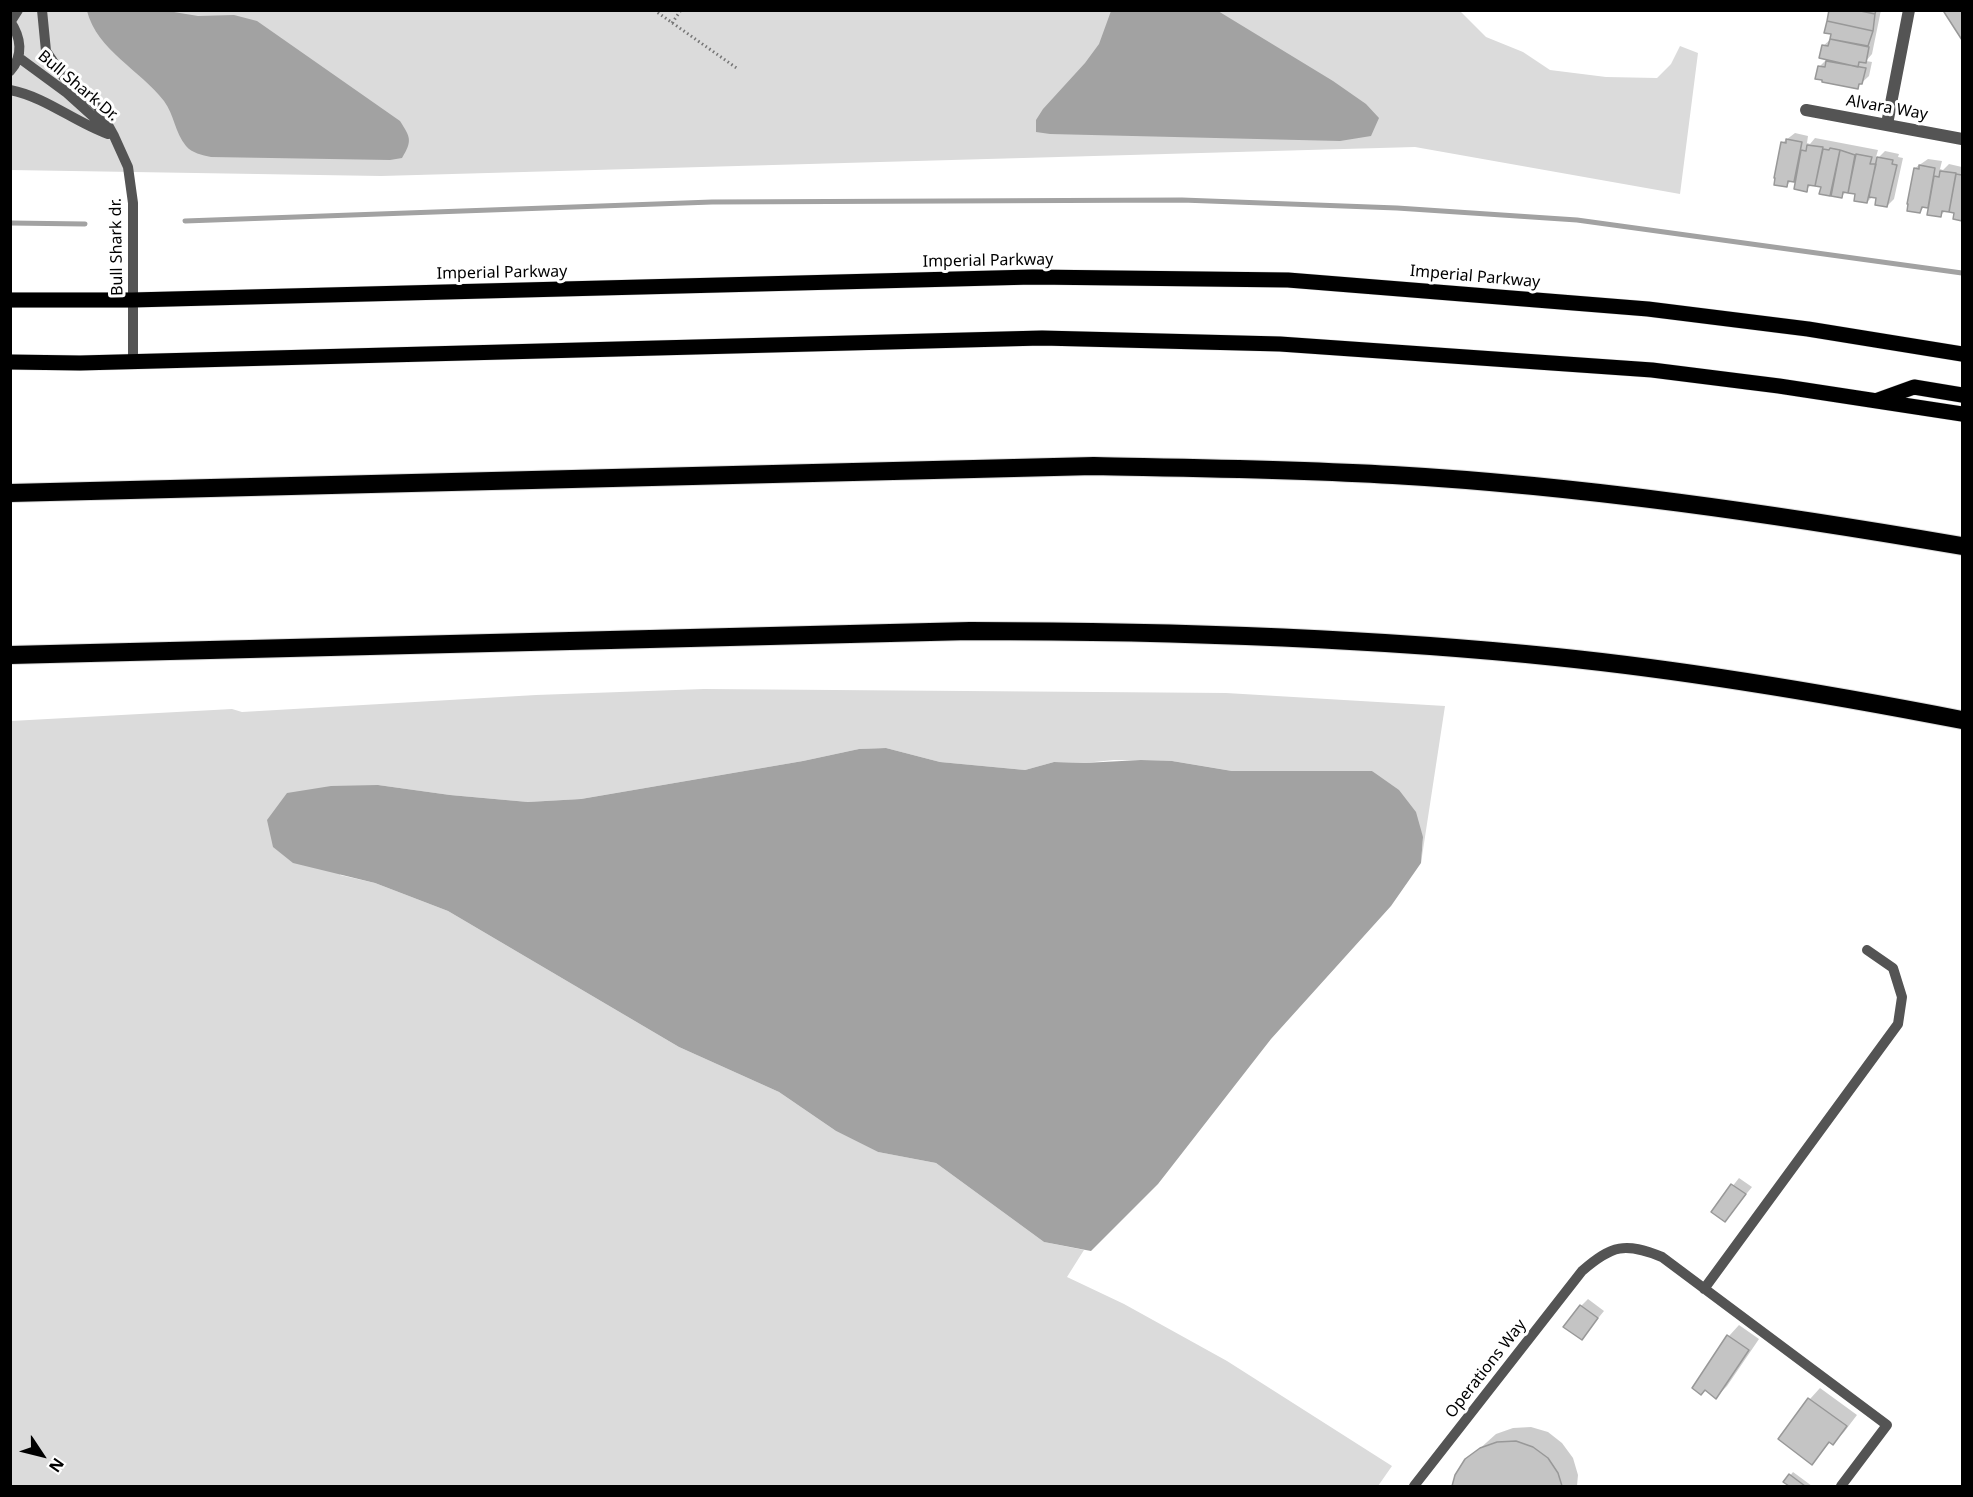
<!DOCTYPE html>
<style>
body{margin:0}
#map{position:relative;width:1973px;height:1497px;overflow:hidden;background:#fff;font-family:"Noto Sans",sans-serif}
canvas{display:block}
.frame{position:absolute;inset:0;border:12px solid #000;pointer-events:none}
.north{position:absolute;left:12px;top:1425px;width:60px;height:60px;-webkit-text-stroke:4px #fff;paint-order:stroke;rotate:125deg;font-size:16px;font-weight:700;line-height:24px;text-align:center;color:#000}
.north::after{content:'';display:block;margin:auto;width:21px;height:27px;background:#000;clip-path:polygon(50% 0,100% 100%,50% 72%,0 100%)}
</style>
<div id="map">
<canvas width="1973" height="1497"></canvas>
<div class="frame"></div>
<div class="north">N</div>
</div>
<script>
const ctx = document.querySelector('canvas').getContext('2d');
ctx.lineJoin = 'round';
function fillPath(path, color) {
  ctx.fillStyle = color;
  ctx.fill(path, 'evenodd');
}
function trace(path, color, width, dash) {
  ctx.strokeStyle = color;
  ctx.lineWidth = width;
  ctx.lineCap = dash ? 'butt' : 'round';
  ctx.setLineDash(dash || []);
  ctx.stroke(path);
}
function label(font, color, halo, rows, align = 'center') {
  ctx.font = font + ' "Noto Sans",sans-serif';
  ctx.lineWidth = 6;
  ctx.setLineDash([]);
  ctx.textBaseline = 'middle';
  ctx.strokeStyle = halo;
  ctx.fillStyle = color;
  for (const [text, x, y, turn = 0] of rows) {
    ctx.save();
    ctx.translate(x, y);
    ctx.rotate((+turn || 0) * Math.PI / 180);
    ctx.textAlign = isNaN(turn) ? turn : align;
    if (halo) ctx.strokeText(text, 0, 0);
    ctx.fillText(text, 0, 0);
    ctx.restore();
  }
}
fillPath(new Path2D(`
 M 1459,10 L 1486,37 L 1523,52 L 1550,70 L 1606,77 L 1657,78 L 1671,64 L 1680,46 L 1698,53 L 1680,194 L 1415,147 L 381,176 L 10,170 L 10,11 Z
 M 704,689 L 1226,693 L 1445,706 L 1421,863 L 1423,837 L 1372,771 L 1232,771 L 1172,761 L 1114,760 L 1084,763 L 1054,762 L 1025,770 L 940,762 L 886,748 L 859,749 L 803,761 L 581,799 L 528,802 L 450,795 L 378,785 L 340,875 L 375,883 L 448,911 L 679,1047 L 779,1092 L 836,1131 L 878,1152 L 936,1163 L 1044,1242 L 1084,1250 L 1067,1277 L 1124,1304 L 1227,1361 L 1392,1466 L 1378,1486 L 11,1486 L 11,721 L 232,709 L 242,712 L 536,695 Z`), '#dbdbdb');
fillPath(new Path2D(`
 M 87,11 L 168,11 L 198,16 L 234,15 L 257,21 L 400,121 C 410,137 413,140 402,158 L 390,160 L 211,157 C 202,155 192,153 186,146 C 175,133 174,114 164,101 C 140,70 97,50 87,11 Z
 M 1111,11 L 1218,11 L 1333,81 L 1366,104 L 1379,118 L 1371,136 L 1340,141 L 1050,134 L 1036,132 L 1036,120 L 1043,109 L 1085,63 L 1099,44 Z
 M 886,748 L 940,762 L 1025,770 L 1054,762 L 1084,763 L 1141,760 L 1172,761 L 1232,771 L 1372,771 L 1399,790 L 1416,812 L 1423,837 L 1421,863 L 1391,906 L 1271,1039 L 1158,1184 L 1091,1251 L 1044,1242 L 936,1163 L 878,1152 L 836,1131 L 779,1092 L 679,1047 L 448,911 L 375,883 L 293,863 L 273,847 L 267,820 L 287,793 L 331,786 L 378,785 L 450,795 L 528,802 L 581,799 L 803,761 L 859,749 Z`), '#a2a2a2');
fillPath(new Path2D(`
 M 1831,10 L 1881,10 L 1872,54 L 1866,61 L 1872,62 L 1869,76 L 1857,87 L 1819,67 L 1828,58 L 1823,46 L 1831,39 Z
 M 1795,133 L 1808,136 L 1807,143 L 1810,144 L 1815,138 L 1878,150 L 1876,157 L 1879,157 L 1885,151 L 1899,154 L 1898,157 L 1903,158 L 1894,199 L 1887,206 L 1877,197 L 1873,196 L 1867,202 L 1857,193 L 1847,191 L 1841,197 L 1821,193 L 1822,186 L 1816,185 L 1812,184 L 1806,190 L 1797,181 L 1792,180 L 1786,186 L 1782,143 Z
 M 1928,159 L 1942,161 L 1940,169 L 1943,170 L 1949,164 L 1962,167 L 1962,219 L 1955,218 L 1956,212 L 1949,210 L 1946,210 L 1940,216 L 1930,207 L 1925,206 L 1920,211 L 1915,168 Z
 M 1739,1178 L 1752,1187 L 1725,1220 L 1713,1211 Z
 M 1588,1299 L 1604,1311 L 1582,1338 L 1581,1306 Z
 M 1739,1325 L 1759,1339 L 1727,1386 L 1716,1397 L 1705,1389 L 1694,1387 L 1729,1336 Z
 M 1820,1388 L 1857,1415 L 1844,1432 L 1833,1443 L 1831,1441 L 1812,1463 L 1780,1439 L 1810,1399 Z
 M 1531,1427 L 1548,1432 L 1562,1443 L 1573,1458 L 1578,1475 L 1577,1486 L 1454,1486 L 1457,1475 L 1467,1460 L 1496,1434 L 1513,1428 Z
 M 1793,1472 L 1812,1486 L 1792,1486 L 1785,1482 Z`), '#0003');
trace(new Path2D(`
 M 185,221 L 712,202 L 1182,200 L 1397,208 L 1577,220 L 1962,273
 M 10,223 L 85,224`), '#a2a2a2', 5);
const building = new Path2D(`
 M 1829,10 L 1856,10 L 1875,14 L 1873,31 L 1827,21 Z
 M 1856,10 L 1876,10 L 1875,14 Z
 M 1946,10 L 1962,10 L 1962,40 L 1944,12 Z
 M 1827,21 L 1873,31 L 1868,46 L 1830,39 L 1831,34 L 1824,33 Z
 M 1830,39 L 1869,47 L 1866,63 L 1859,62 L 1858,67 L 1819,58 L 1822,45 L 1828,46 Z
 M 1826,61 L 1866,68 L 1862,84 L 1859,84 L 1858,89 L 1822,82 L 1822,80 L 1815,79 L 1818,66 L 1825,67 Z
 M 1786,139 L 1802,142 L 1794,182 L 1788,181 L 1787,187 L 1774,185 L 1775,178 L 1774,178 L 1781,142 L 1786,143 Z
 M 1807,145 L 1823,147 L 1815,186 L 1808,185 L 1807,192 L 1794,189 L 1801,150 L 1806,151 Z
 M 1830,148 L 1840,150 L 1830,196 L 1819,194 L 1821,187 L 1815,186 L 1823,149 L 1829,150 Z
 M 1840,150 L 1855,155 L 1848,193 L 1843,192 L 1842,198 L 1831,196 Z
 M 1856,154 L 1872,157 L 1870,164 L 1876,164 L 1867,203 L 1854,201 L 1855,194 L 1848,193 Z
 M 1877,157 L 1893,160 L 1892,164 L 1897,165 L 1887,207 L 1875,205 L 1876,198 L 1869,197 Z
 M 1919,165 L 1935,168 L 1928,208 L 1922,207 L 1920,213 L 1907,211 L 1908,204 L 1907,204 L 1914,168 L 1919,169 Z
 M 1940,171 L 1956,173 L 1949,212 L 1942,211 L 1941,217 L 1927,215 L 1934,176 L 1939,177 Z
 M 1956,174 L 1962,175 L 1962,221 L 1953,219 L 1954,213 L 1949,212 Z
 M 1731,1184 L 1746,1194 L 1725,1222 L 1711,1212 Z
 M 1580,1305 L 1598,1318 L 1582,1340 L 1563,1327 Z
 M 1727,1335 L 1749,1350 L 1716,1399 L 1705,1390 L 1701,1395 L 1692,1388 Z
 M 1808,1398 L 1847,1426 L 1833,1445 L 1829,1442 L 1812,1465 L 1778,1439 Z
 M 1516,1441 L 1533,1447 L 1548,1458 L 1558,1473 L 1562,1486 L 1452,1486 L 1455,1475 L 1465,1459 L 1480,1448 L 1497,1442 Z
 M 1789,1474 L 1805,1486 L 1789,1486 L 1783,1482 Z`);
fillPath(building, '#c4c4c4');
trace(building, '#989898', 1.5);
const primary = new Path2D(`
 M 10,300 L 132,300 L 1033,277 L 1288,280 L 1648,309 L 1808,329 L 1962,354
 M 10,362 L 80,363 L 1042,338 L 1280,344 L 1652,370 L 1779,386 L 1962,414
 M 1878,400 L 1914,387 L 1962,395`);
const highway = new Path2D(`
 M 10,493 L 1094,466 C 1194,468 1293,469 1393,475 C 1584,486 1774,514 1962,546
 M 10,655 L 970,631 C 1167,631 1361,637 1556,657 C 1693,671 1828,694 1962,720`);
trace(primary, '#dbdbdb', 16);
trace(highway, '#dbdbdb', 20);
trace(new Path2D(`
 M 654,10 L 738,69
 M 672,23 L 681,10`), '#767676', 3, [1.5, 3]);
trace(new Path2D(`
 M 42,10 L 46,51 L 65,79 L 98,107 L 114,136 L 128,167 L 133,203 L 133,361
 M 10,21 C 21,37 24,56 10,71
 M 11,21 L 18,10
 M 18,57 L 67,93 L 107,129
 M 10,90 C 46,97 74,122 108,134
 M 1704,1289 L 1898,1024 L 1902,997 L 1893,968 L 1867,950
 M 1414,1486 L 1582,1271 C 1612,1245 1625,1242 1662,1257 L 1887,1425 L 1841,1486`), '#545454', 10);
trace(new Path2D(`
 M 1806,110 L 1962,139
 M 1887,124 L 1909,10`), '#545454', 12);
trace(primary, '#000', 15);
trace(highway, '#000', 18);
label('16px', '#000', '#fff', [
 ["Bull Shark Dr.",78,86,40],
 ["Alvara Way",1887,108,10],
 ["Bull Shark dr.",117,247,-91],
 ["Imperial Parkway",988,261,-1],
 ["Imperial Parkway",502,273,-1],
 ["Imperial Parkway",1475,277,5],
 ["Operations Way",1486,1369,-52]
]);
</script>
